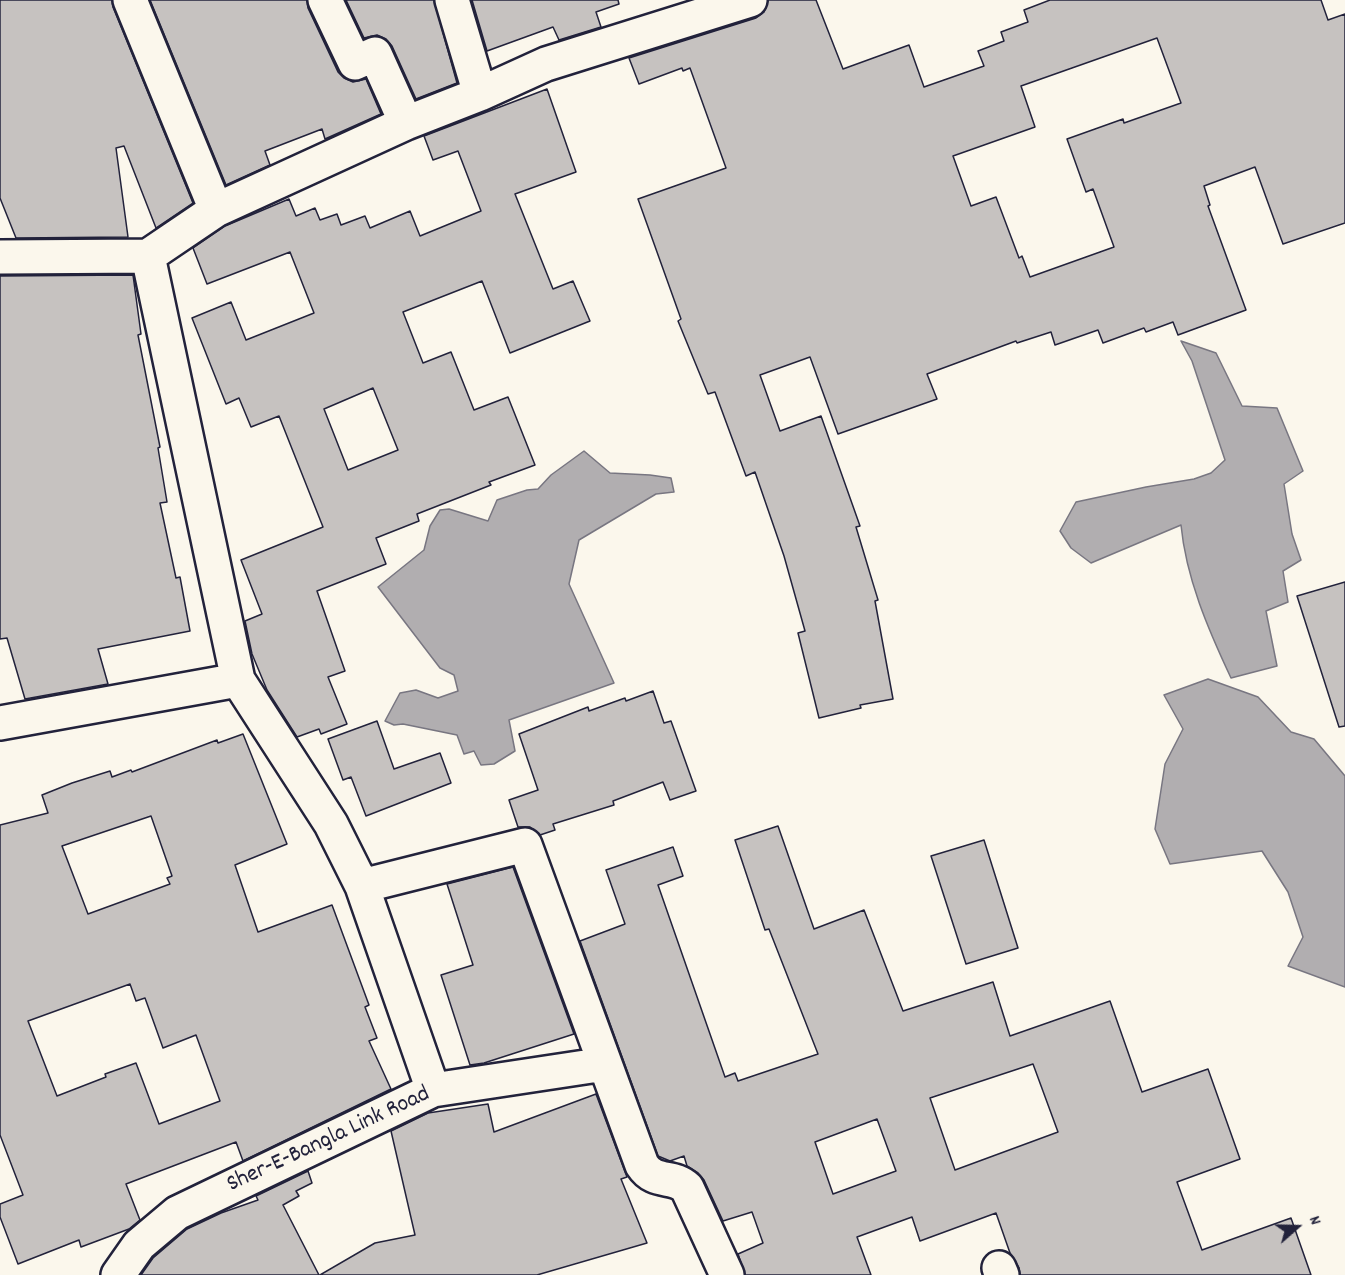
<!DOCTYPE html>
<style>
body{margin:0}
#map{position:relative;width:1345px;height:1275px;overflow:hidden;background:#fbf7ec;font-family:Dekko,sans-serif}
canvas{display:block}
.north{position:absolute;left:1267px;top:1197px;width:60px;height:60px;-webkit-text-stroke:4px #fbf7ec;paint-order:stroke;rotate:70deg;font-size:16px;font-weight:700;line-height:24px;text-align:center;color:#22223b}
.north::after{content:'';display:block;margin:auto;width:21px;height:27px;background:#22223b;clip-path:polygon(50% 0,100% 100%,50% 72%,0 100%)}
</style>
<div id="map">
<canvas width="1345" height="1275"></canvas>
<div class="north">N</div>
</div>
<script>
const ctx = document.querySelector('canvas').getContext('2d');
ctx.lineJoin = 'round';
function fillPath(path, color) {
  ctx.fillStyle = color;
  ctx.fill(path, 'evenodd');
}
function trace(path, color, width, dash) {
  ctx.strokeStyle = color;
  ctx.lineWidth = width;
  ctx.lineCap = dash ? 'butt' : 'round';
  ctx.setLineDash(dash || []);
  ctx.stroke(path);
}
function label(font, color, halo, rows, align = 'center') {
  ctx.font = font + ' Dekko,sans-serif';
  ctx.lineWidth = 4.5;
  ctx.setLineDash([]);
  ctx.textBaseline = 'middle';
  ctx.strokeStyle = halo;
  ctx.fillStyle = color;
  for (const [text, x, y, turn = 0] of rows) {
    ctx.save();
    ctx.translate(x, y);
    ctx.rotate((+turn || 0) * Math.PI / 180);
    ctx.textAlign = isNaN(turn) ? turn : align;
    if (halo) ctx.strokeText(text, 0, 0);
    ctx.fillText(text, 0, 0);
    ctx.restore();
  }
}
const water = new Path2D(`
 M 1181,341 L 1216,353 L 1242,406 L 1277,408 L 1303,471 L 1284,484 L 1292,534 L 1301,560 L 1283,571 L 1288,602 L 1266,611 L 1277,666 L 1231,678 C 1208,629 1186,578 1181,525 L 1091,563 L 1071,548 L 1060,531 L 1076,502 L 1146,487 L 1194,479 L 1211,473 L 1225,460 L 1192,361 Z
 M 584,451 L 610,473 L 650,475 L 671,478 L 674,492 L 656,494 L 579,540 L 569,584 L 614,683 L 509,720 L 515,751 L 494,764 L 481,765 L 474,751 L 464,754 L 457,735 L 403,724 L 394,725 L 385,721 L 400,693 L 416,690 L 438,698 L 458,691 L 454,675 L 440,668 L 378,587 L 424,550 L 430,526 L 440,510 L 449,509 L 488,521 L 497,500 L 527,490 L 538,489 L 551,475 Z
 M 1208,679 L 1258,697 L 1291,732 L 1314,739 L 1345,776 L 1345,987 L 1288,966 L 1303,937 L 1288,892 L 1262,851 L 1170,864 L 1155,829 L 1165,764 L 1183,729 L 1164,695 Z`);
fillPath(water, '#b1aeb0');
trace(water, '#787681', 1.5);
const building = new Path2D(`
 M 0,0 L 112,0 L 113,7 L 193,203 L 156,228 L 124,146 L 116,148 L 128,237 L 16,238 L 0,198 Z
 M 150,0 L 307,0 L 308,8 L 338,72 L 344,78 L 353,82 L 366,79 L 381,114 L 325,139 L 322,129 L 265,151 L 270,165 L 226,185 Z
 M 346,0 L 434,0 L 457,83 L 416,99 L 392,46 L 386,39 L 377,35 L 364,38 Z
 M 472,0 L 618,0 L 619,4 L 596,12 L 601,27 L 559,40 L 553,27 L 487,51 Z
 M 768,0 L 816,0 L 843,69 L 909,45 L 924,87 L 984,66 L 978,51 L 1004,41 L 1001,32 L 1028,22 L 1024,10 L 1050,0 L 1321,0 L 1328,20 L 1345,14 L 1345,223 L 1283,244 L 1255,167 L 1204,186 L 1210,205 L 1208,206 L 1246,310 L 1178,335 L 1173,322 L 1146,332 L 1144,328 L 1103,343 L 1098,330 L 1055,345 L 1051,332 L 1017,343 L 1016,341 L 927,374 L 937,399 L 838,434 L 810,357 L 760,375 L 780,431 L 821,416 L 860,526 L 856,527 L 878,600 L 875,601 L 893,699 L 860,705 L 861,708 L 819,718 L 798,633 L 805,631 L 784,556 L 755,472 L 746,476 L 715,392 L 708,394 L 678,321 L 681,319 L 638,199 L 726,168 L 690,68 L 683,71 L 682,68 L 639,84 L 629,58 L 756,18 L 764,12 ZM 1157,38 L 1181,103 L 1124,123 L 1123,119 L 1067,139 L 1086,192 L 1093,189 L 1114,247 L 1030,277 L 1022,256 L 1019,258 L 996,197 L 971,206 L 953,156 L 1035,127 L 1021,86 Z
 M 547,89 L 576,172 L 515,194 L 553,289 L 573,281 L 590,321 L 510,353 L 482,281 L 403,312 L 423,363 L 451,352 L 474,410 L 508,397 L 535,465 L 489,482 L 491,485 L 417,514 L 419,521 L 376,538 L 386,564 L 317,591 L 345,671 L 328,677 L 347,724 L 321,734 L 319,729 L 297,737 L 267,690 L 252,654 L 245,621 L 262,614 L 241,560 L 323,527 L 279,416 L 251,427 L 239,398 L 226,404 L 192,318 L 231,302 L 246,340 L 314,313 L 290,252 L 207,284 L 193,248 L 225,226 L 289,199 L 296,216 L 315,208 L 320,220 L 337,214 L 341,225 L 365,216 L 370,228 L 410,211 L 420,236 L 481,211 L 458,151 L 433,160 L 424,136 ZM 373,388 L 398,450 L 348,470 L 324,409 Z
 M 133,275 L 141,334 L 138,335 L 160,447 L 158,448 L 167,502 L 160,503 L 176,578 L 180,577 L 190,631 L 98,649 L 108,684 L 25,699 L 7,638 L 0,639 L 0,276 Z
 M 1345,582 L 1345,726 L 1339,727 L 1297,596 Z
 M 653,691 L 664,723 L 671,721 L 696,791 L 670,800 L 663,782 L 613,801 L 614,805 L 553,824 L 555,830 L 540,835 L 530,827 L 518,827 L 509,800 L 538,790 L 519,734 L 588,707 L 589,711 L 625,698 L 626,701 Z
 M 377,721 L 394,769 L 440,753 L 451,783 L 366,816 L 351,777 L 343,780 L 328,739 Z
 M 243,734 L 287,844 L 235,865 L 258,932 L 332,905 L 369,1005 L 365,1007 L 377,1038 L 369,1041 L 391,1089 L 243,1161 L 236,1142 L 126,1184 L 140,1220 L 129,1229 L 81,1247 L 79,1240 L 18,1264 L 0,1217 L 0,1204 L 23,1195 L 0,1135 L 0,825 L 48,813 L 42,795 L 72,783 L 110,771 L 112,777 L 131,770 L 132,772 L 217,740 L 218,743 ZM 151,816 L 172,876 L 167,878 L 170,884 L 88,914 L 62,846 ZM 130,984 L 136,1001 L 145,998 L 163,1048 L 196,1035 L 220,1101 L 159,1124 L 136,1063 L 105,1074 L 106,1077 L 57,1096 L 28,1021 Z
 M 778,826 L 814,929 L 864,910 L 903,1011 L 993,982 L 1010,1036 L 1110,1001 L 1142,1092 L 1208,1069 L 1240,1159 L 1177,1182 L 1202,1250 L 1291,1218 L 1311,1275 L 1020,1275 L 1019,1268 L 1010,1253 L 996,1213 L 920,1241 L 912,1217 L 857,1237 L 871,1275 L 745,1275 L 738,1254 L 763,1243 L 752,1212 L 723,1221 L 704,1180 L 698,1173 L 687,1166 L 684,1156 L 670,1161 L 658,1156 L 580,941 L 625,924 L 606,870 L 673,847 L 683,876 L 658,885 L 725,1077 L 735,1073 L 738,1081 L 818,1054 L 769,929 L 765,930 L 735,840 ZM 1033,1064 L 1058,1132 L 955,1170 L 930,1098 ZM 877,1119 L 896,1171 L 833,1194 L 815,1142 Z
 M 984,840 L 1018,948 L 966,964 L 931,856 Z
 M 513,867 L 574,1034 L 484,1063 L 470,1065 L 441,975 L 473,965 L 447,884 Z
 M 596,1094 L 627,1177 L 621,1179 L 647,1243 L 537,1275 L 320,1275 L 375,1243 L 415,1235 L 391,1131 L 428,1113 L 488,1104 L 494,1132 Z
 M 308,1171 L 312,1183 L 296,1191 L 299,1196 L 283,1205 L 319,1275 L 141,1275 L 153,1258 L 187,1229 L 221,1213 L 258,1200 L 256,1196 Z`);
fillPath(building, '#c6c2c0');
trace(building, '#22223b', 1.5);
const minor = new Path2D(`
 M 130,0 L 216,210
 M 325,0 L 355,63 L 375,54 L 406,123
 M 452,0 L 480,94
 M 148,256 L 238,680 L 331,824 L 362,886 L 525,845 L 642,1165 C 655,1185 673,1174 687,1188 L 727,1275
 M 0,257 L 148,256 L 216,210 L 406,123 L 480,94 L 546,64 L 750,0
 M 0,723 L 238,680
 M 362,886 L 433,1090
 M 999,1268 L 1002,1275
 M 118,1275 L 139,1245 L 177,1213 L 433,1090 L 605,1064`);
trace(minor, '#22223b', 38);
trace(minor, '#fbf7ec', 33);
label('24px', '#22223b', '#fbf7ec', [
 ["Sher-E-Bangla Link Road",329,1141,-25]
]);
</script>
